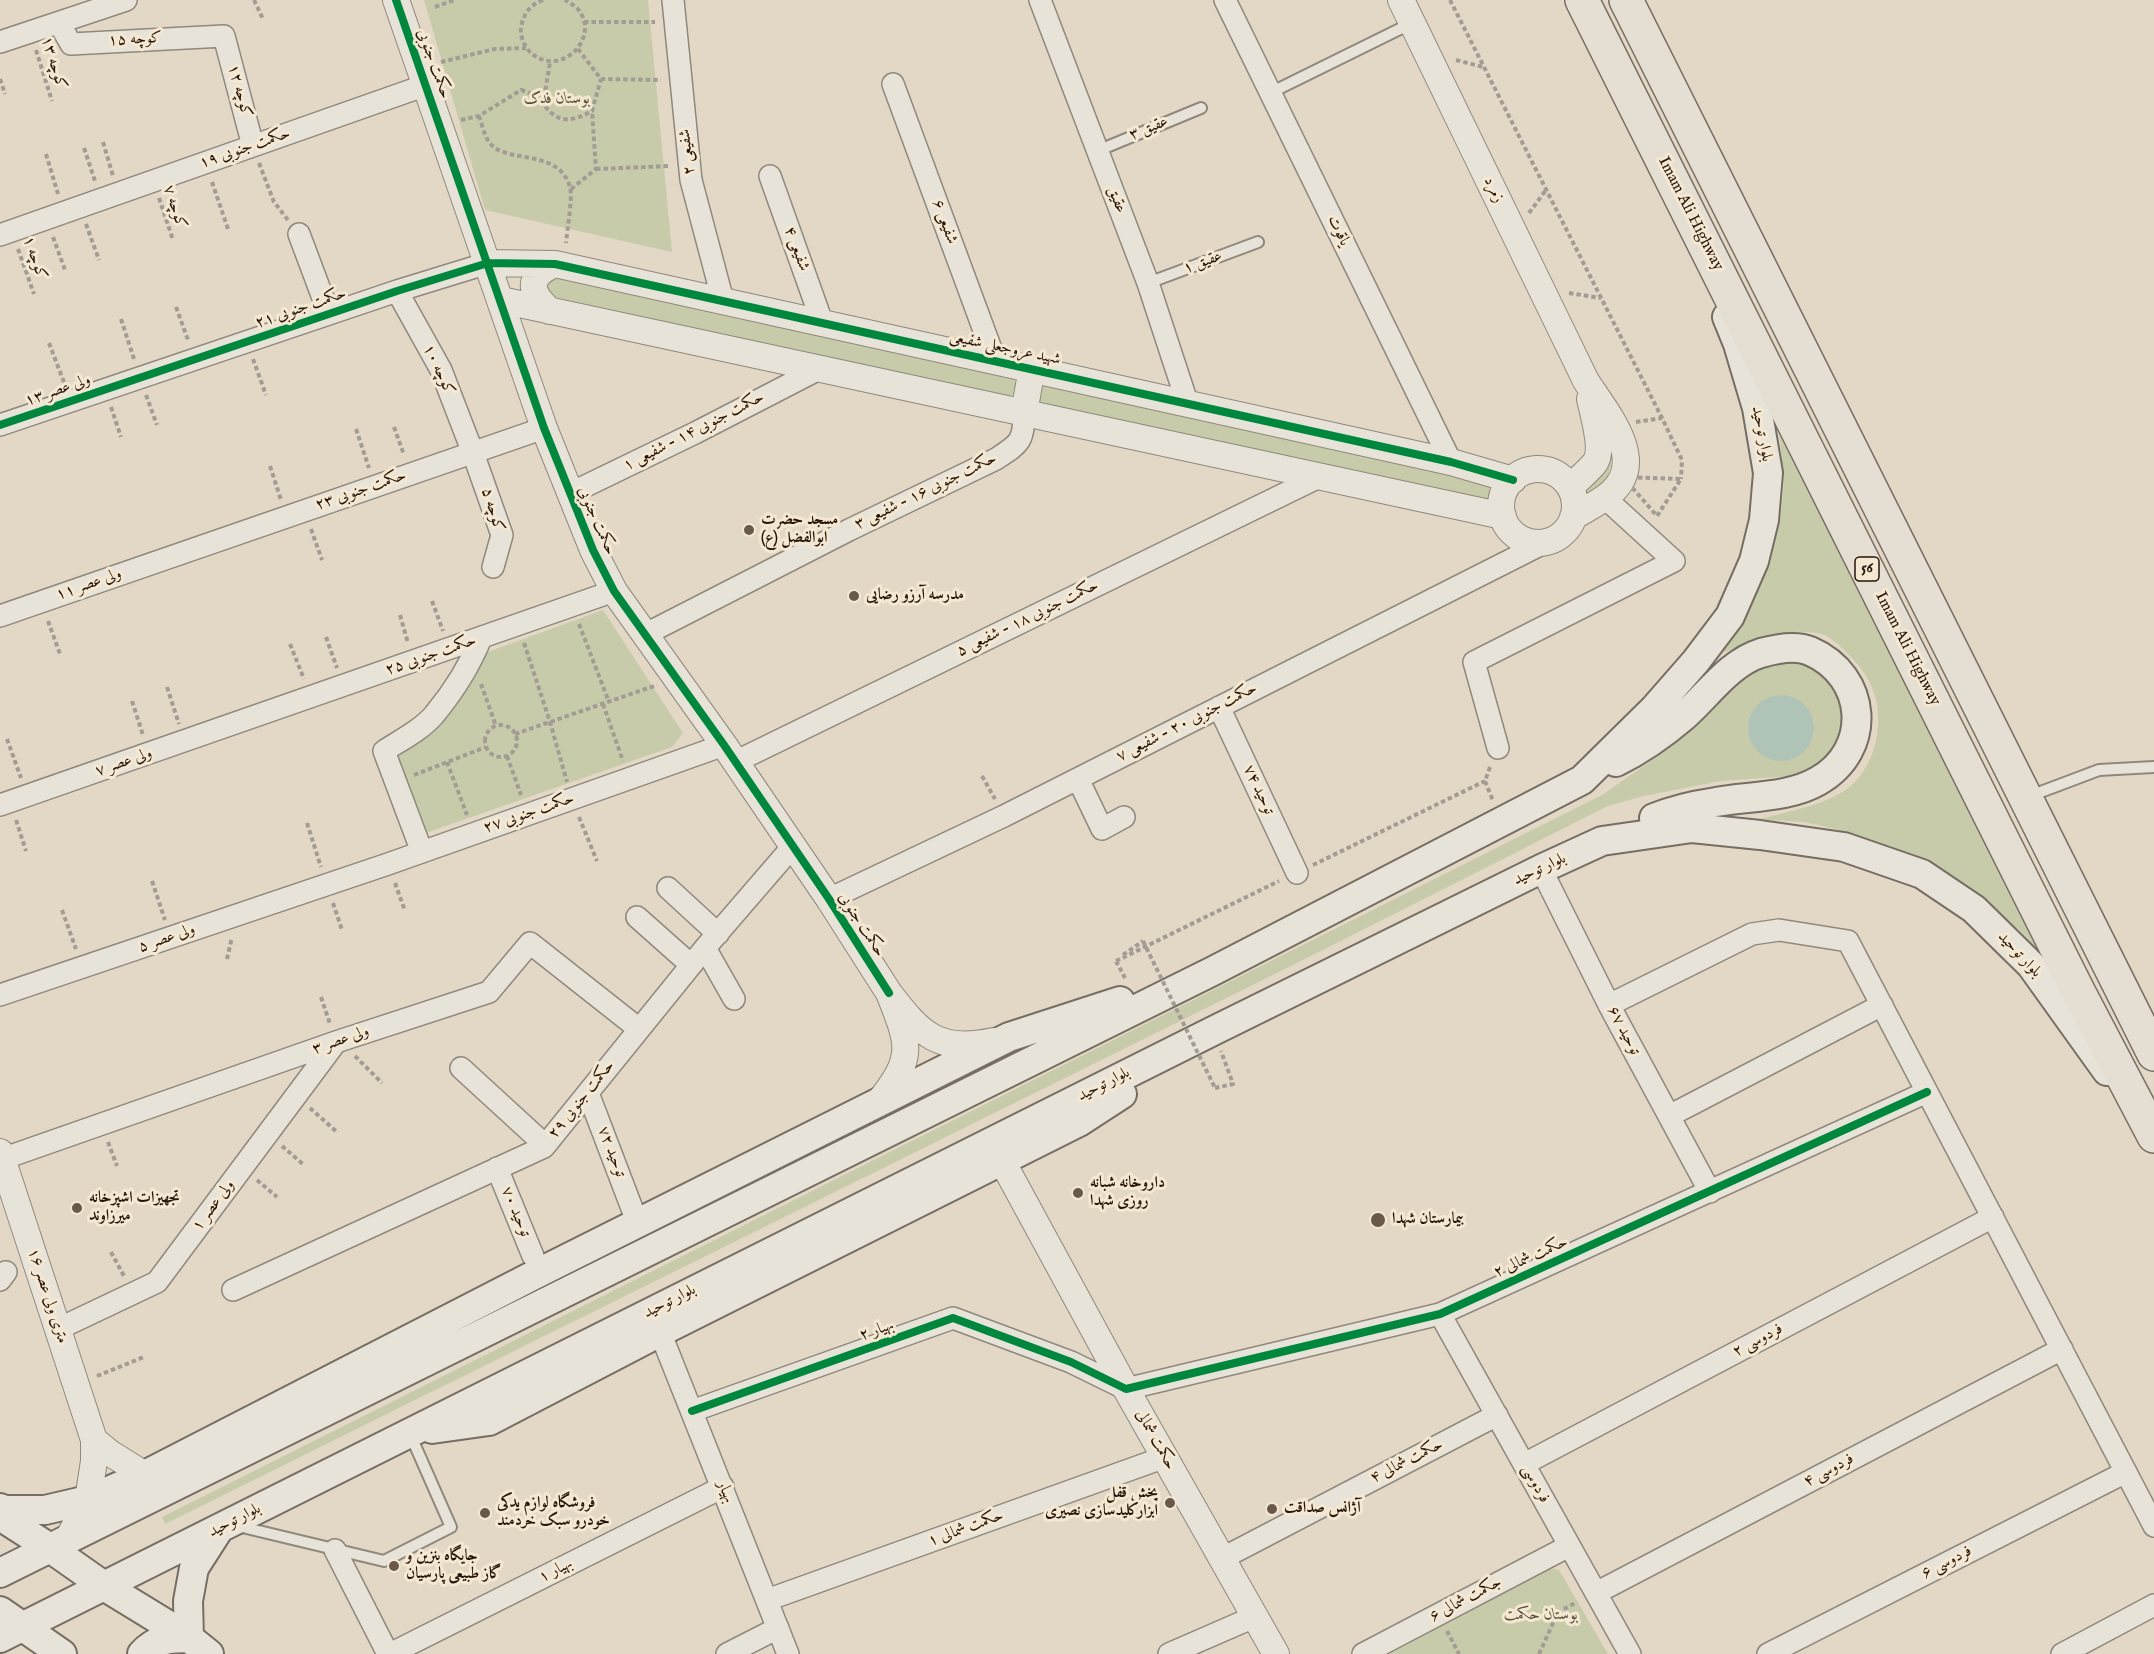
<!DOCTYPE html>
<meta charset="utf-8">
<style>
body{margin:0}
canvas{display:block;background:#e2d8c5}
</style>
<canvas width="2154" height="1654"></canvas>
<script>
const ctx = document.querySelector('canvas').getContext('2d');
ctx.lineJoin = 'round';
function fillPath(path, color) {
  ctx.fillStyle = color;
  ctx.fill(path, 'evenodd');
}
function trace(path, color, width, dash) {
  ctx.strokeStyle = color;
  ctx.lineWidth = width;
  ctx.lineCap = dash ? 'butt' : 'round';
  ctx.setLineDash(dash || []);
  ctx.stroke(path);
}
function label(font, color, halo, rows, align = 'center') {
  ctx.font = font + ' "IM FELL English",Amiri,serif';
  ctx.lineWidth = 6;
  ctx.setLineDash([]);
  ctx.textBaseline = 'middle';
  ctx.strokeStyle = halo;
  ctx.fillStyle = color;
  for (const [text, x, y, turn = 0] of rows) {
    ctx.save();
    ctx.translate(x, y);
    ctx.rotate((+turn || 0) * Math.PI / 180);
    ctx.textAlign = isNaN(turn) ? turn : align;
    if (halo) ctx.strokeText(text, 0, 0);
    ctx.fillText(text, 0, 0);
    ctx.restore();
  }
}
fillPath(new Path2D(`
 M 424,0 L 648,0 L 672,252 L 485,210 Z
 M 555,278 L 1011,376 L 1018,386 L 1016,392 L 1008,397 L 555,297 L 550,295 L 546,286 L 548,282 Z
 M 1043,383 L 1497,483 L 1493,501 L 1044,405 L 1039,402 L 1037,397 L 1039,386 Z
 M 1779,434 L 2060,982 C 2048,966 2036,947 2021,932 C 1962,876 1887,837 1808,823 C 1791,820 1774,821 1757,820 C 1787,811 1832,805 1854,783 C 1876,761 1884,722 1874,693 C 1869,677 1858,664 1846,652 C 1840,646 1830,636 1821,634 C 1785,626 1753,640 1720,654 C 1752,603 1778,557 1783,495 C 1785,476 1781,454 1779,434 Z
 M 1607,440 L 1617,452 L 1613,475 L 1584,500 L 1581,493 C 1607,474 1608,471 1607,440 Z
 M 603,610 L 683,733 L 672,747 L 423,834 L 393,739 L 417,725 L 460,662 Z
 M 1789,661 L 1807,664 L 1823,673 L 1836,688 L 1843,707 L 1843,728 L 1839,745 L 1812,770 L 1793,776 L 1721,781 L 1644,796 L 1608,806 L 1291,966 L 165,1524 L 162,1517 L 1602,795 L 1674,745 L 1751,674 L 1771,663 Z
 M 1550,1568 L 1559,1570 L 1608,1654 L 1390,1654 Z`), '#c8cbaa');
fillPath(new Path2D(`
 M1748 728a33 33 0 1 1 66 0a33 33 0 1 1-66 0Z`), '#afc4b7');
const service = new Path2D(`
 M 1270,93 L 1412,23
 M 1097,151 L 1201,108
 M 1148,283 L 1258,242
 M 2030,796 L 2099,770 L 2154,767
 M 238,1526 L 384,1561 L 451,1527 L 410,1434`);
const minor = new Path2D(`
 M 673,0 L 691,180 L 723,301
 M 1040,0 L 1148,283 L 1187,402
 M 1225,0 L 1451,462
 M 59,23 L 71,44 L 224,36 L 253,146
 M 0,42 L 126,0
 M 893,84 L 995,360
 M 770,176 L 822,322
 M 299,234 L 329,314
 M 0,235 L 426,85
 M 397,291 L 441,370 L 473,453 L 502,535 L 493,567
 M 0,425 L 397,291 L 488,263
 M 569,494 L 695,433 L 819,369
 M 0,616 L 544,428
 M 644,635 L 849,530 L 996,459 C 1019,444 1024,442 1024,413
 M 1219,707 L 1297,873
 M 1498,748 L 1474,662 L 1674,561 L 1605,498
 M 735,762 L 1321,476
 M 1078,779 L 1102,829 L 1124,817
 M 0,805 L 614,591
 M 422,852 L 384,751 C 401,740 421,730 434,715 C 453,692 470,665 481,638
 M 1541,869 L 1609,1005 L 1710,1192
 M 668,888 L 718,934
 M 829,899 L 1004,816 L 1544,543
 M 637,917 L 691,965
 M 705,948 L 734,999
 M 0,995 L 388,864 L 724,745
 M 1609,1005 L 1752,934 L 1779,930 L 1848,941 L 2154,1526
 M 461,1068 L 545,1145
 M 588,1093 L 633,1211
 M 1669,1116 L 1882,1005
 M 2,1159 L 336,1042 L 489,992 L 530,943 L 639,1029
 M 497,1168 L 533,1256
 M 0,1280 L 6,1272
 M 233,1290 L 544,1147 L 705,948 L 793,846
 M 1440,1314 L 1630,1654
 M 58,1329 L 157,1282 L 336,1042
 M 660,1332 L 788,1654
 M 692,1411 L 953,1318 L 1071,1362 L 1126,1389 L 1440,1314 L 1927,1092
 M 1524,1464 L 1993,1217
 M 335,1550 L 388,1654
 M 1221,1559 L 1497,1415
 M 1596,1593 L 2062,1349
 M 767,1600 L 1165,1457
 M 390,1654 L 723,1487
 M 727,1654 L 778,1628
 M 1169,1654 L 1254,1617
 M 1363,1654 L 1569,1546
 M 1768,1654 L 2126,1472
 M 2062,1654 L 2154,1605`);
const tertiary = new Path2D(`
 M 396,0 L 544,428 L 593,550 L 614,591 L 724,745 L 829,899 L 889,993
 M 1401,0 L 1586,381 C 1605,411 1648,459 1612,492 C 1601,502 1586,509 1573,517
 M 488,263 L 555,264 L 1451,462 L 1513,480
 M 501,300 L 1503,516
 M 550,311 C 529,291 526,277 555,264
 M 1024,413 L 1032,368
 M1501 506a37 37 0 1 1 74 0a37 37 0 1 1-74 0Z
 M 1570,487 C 1578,480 1587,472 1594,464 C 1605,451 1593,414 1590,399
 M 878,1103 C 915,1057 910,1046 889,993 C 921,1035 939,1053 994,1041
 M 0,1152 L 94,1440 L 94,1461 L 88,1500 L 68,1539
 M 1002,1161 L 1126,1389 L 1276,1654
 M 94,1440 L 110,1453 L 145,1475`);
const secondary = new Path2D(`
 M 1616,762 C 1640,750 1663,734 1684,716 C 1708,695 1729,663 1761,653 C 1775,649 1796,645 1810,651 C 1868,676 1873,750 1818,781 C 1789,798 1748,796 1716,802 C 1696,805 1673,810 1654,818
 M 432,1429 L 489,1421 L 660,1332 L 1079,1122 L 1122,1094
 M 0,1508 L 5,1510 L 45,1510 L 88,1500 L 145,1475 L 540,1272 L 1009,1037 L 1120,1001
 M 0,1516 L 50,1548 L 104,1586 L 189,1638
 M 0,1573 L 1213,971 L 1582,780 L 1654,709 L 1696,661 L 1730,616 L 1754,561 L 1764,520 L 1768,473 L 1757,408 L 1738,344 L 1727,317
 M 0,1611 L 62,1654
 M 0,1638 L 1213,1031 L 1541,869 L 1602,841 L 1692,828 L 1760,835 L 1844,847 L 1922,874 L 1974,909 L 2031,965 L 2107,1071
 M 142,1654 C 155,1639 170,1638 189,1638
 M 209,1654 L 189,1638 L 188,1601 L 194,1568 L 219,1529`);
const trunk = new Path2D(`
 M 1582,0 L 2078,991 L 2154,1136
 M 1626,0 L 2154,1054`);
trace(service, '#90887c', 14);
trace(minor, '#90887c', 24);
trace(tertiary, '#90887c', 28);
trace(secondary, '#766d63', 32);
trace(trunk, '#766d63', 36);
trace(new Path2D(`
 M 254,0 L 263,19
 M 543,0 C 530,5 524,13 521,27 C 520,36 524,46 530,52 C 560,80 603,37 577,8 C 574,5 569,3 565,0
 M 1450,0 L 1662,418 L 1682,460 L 1681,479
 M 435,7 L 454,0
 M 584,22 L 655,22
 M 578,49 L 601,79 L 661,80
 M 36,50 L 52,101
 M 1456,60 L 1483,67
 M 441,62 L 495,49 L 526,48
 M 0,79 L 5,94
 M 543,105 L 550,62
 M 479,116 C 482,124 484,135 489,142 C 505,165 558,147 570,187 C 573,197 567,231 566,243
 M 461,120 L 479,116 L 521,90 C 551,97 547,136 592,111 L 601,79
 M 103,142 L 113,176
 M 84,148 L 95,181
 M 46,154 L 58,194
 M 259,163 L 274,202 L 288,220
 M 596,169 L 670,166
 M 212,182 L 228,229
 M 571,189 L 596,169 L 592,111
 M 159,198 L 173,240
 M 1529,213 L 1546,190
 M 86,224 L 99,260
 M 53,237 L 65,270
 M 18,249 L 34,294
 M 1569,293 L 1601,298
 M 176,307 L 188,340
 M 121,319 L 134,359
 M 49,343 L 65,385
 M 253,359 L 266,395
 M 146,395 L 157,425
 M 111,407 L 121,437
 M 1636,422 L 1662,418
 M 394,427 L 404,455
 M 356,429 L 369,468
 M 270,466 L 281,500
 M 1623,477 L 1681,479 L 1657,516 Z
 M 311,529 L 322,560
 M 432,601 L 443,631
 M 400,615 L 408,643
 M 48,621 L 60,654
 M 579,624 L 609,702
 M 326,637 L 337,668
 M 524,643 L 550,722 L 567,782
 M 290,644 L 304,679
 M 481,684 L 496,726
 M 167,687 L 179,724
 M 132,701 L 143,735
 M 603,704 L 623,761
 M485 741a16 16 0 1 1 32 0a16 16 0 1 1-32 0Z
 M 515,734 L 657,685
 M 7,739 L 21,778
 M 507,756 L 521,795
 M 447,762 L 467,815
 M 1490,767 L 1485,781 L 1493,801
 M 414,775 L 486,747
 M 982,776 L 995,799
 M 579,817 L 597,861
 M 16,820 L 26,851
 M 307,823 L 321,867
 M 1313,865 L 1485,781
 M 152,881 L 165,920
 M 395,883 L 405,911
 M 333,903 L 342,930
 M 62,910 L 76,949
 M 1123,955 L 1143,941
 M 227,959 L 232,937
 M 1116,961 L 1279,881
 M 1116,961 L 1125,978
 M 321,997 L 330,1024
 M 355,1056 L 382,1083
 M 1215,1088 L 1233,1084 L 1221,1051
 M 310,1108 L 337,1132
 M 108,1142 L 117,1166
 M 282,1146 L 304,1165
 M 257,1180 L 277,1197
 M 111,1252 L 125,1278
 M 97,1376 L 144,1357
 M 1447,1631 L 1459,1654
 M 1539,1654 L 1558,1612 L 1577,1602`), '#a39c95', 4, [4.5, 3]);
trace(service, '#e8e3d9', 10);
trace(minor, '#e8e3d9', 21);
trace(tertiary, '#e8e3d9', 26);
trace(secondary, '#e8e3d9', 28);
trace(trunk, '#e4ded3', 33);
trace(new Path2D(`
 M 1143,941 L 1215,1088`), '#a39c95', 4, [4.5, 3]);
trace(new Path2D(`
 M 396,0 L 544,428 L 593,550 L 614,591 L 724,745 L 829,899 L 889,993
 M 0,425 L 397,291 L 488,263 L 555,264 L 1451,462 L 1513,480
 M 692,1411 L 953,1318 L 1071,1362 L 1126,1389 L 1440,1314 L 1927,1092`), '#00873e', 8);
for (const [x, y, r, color] of [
 [749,530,6,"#68594b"],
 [854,596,6,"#68594b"],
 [1078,1193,6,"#68594b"],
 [77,1208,6,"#68594b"],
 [1378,1220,8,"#68594b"],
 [1170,1503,6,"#68594b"],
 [1272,1509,6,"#68594b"],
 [485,1513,6,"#68594b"],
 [394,1566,6,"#68594b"]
]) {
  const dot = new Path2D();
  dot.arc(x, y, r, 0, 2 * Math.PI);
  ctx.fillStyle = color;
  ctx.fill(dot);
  trace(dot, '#f4e8d2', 2);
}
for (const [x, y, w] of [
 [1867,569,24]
]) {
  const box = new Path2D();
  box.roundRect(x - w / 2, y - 12, w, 24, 4.5);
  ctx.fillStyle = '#f4e8d2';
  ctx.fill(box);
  trace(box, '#261409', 1.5);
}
label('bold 15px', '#261409', null, [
 ["56",1867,569]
]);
label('16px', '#261409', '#f4e8d2', [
 ["کوچه ۱۵",135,40,-3],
 ["کوچه ۱۳",53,63,73],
 ["حکمت جنوبی",433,64,70],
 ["کوچه ۱۲",239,91,75],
 ["عقیق ۳",1149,129,-22],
 ["حکمت جنوبی ۱۹",245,149,-19],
 ["شفیعی ۲",688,152,-96],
 ["زمرد",1493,190,64],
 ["عقیق",1116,200,69],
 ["کوچه ۷",174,207,72],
 ["Imam Ali Highway",1690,214,63],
 ["شفیعی ۶",944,222,70],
 ["یاقوت",1338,231,64],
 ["شفیعی ۴",796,249,70],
 ["کوچه ۱",34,258,71],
 ["عقیق ۱",1203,263,-20],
 ["حکمت جنوبی ۲۱",301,309,-19],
 ["شهید عروجعلی شفیعی",1005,349,12],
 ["کوچه ۱۰",438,370,65],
 ["ولی عصر ۱۳",58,391,-19],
 ["حکمت جنوبی ۱۴ - شفیعی ۱",694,432,-27],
 ["بلوار توحید",1761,434,79],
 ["حکمت جنوبی ۲۳",361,491,-19],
 ["حکمت جنوبی ۱۶ - شفیعی ۳",926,492,-26],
 ["کوچه ۵",492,510,73],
 ["حکمت جنوبی",596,521,66],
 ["ولی عصر ۱۱",89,585,-19],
 ["حکمت جنوبی ۱۸ - شفیعی ۵",1028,619,-26],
 ["Imam Ali Highway",1907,649,63],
 ["حکمت جنوبی ۲۵",431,656,-19],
 ["حکمت جنوبی ۲۰ - شفیعی ۷",1187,723,-27],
 ["ولی عصر ۷",124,763,-19],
 ["توحید ۷۴",1258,790,65],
 ["حکمت جنوبی ۲۷",529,814,-19],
 ["بلوار توحید",1540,870,-25],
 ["حکمت جنوبی",861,925,57],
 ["ولی عصر ۵",167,939,-19],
 ["بلوار توحید",2019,955,47],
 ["توحید ۶۷",1623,1031,62],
 ["ولی عصر ۳",341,1041,-19],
 ["بلوار توحید",1104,1085,-27],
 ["حکمت جنوبی ۲۹",582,1100,-51],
 ["توحید ۷۲",611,1152,69],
 ["ولی عصر ۱",214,1206,-53],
 ["توحید ۷۰",515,1212,67],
 ["حکمت شمالی ۲",1531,1258,-24],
 ["۱۶ متری ولی عصر",47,1296,72],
 ["بلوار توحید",670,1302,-27],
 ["بهیار ۲",877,1331,-20],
 ["فردوسی ۲",1758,1341,-28],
 ["حکمت شمالی",1155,1440,61],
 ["حکمت شمالی ۴",1407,1462,-27],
 ["فردوسی ۴",1829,1471,-28],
 ["فردوسی",1535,1484,61],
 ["بهیار",725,1492,68],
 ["بلوار توحید",235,1521,-27],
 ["حکمت شمالی ۱",966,1529,-20],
 ["فردوسی ۶",1947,1563,-27],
 ["بهیار ۱",556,1571,-27],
 ["جکمت شمالی ۶",1466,1600,-28]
]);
label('italic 16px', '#57513a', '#f4e8d2', [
 ["بوستان فدک",557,100],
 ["بوستان حکمت",1541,1616]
]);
label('bold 16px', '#261409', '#f4e8d2', [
 ["مسجد حضرت",761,521],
 ["ابوالفضل (ع)",761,539],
 ["مدرسه آرزو رضایی",866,596],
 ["داروخانه شبانه",1090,1184],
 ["روزی شهدا",1090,1202],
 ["تجهیزات اشپزخانه",89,1199],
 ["میرزاوند",89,1217],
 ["بیمارستان شهدا",1392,1220],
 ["پخش قفل",1158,1494,"right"],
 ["ابزارکلیدسازی نصیری",1158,1512,"right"],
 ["فروشگاه لوازم یدکی",497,1504],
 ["خودرو سبک خردمند",497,1522],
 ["آژانس صداقت",1284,1509],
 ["جایگاه بنزین و",406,1557],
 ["گاز طبیعی پارسیان",406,1575]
], 'left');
</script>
